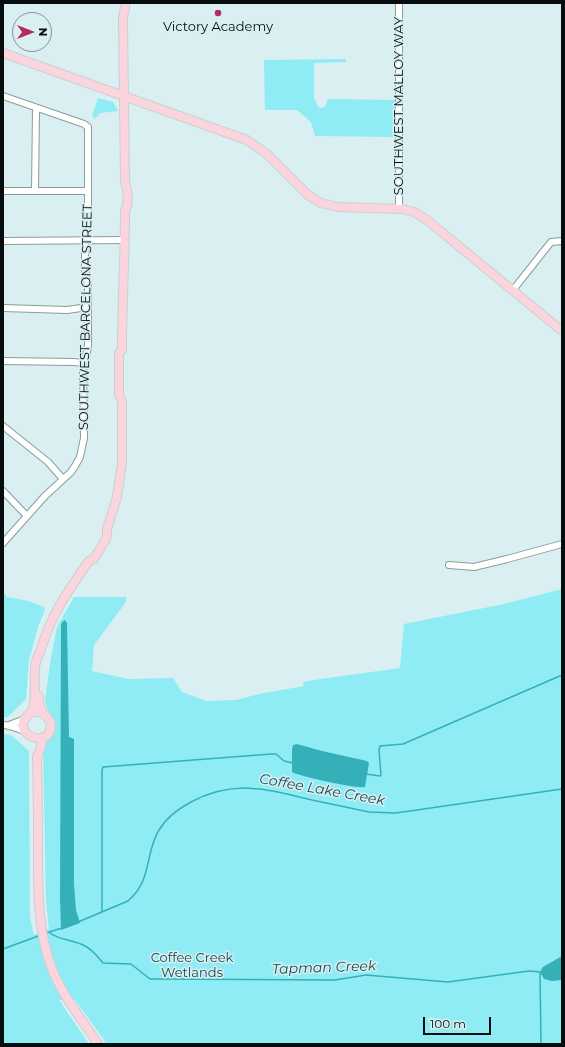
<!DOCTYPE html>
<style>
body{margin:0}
#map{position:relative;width:565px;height:1047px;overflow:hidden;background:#d9eff1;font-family:Montserrat,sans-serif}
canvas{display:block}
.frame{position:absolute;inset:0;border:4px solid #060d0d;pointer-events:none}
.north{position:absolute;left:12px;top:12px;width:40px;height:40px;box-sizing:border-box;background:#d9eff1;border:1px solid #859596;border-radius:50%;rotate:90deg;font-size:11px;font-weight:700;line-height:16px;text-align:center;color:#060d0d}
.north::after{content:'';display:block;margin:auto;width:14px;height:18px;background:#b72b63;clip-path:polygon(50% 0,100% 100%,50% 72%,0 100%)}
.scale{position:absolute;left:423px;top:1017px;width:68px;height:18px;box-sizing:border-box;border:2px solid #060d0d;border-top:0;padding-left:5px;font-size:12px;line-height:14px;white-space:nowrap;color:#060d0d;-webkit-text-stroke:3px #d9eff1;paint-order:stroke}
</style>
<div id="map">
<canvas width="565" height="1047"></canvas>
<div class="frame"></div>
<div class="north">N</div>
<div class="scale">100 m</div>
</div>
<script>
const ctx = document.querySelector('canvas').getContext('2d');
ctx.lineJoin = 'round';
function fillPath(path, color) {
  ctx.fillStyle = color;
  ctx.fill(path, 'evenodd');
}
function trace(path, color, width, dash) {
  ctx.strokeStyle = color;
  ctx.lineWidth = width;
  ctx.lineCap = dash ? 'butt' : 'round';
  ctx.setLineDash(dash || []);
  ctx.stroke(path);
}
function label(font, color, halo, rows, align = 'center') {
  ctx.font = font + ' Montserrat,sans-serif';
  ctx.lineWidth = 3;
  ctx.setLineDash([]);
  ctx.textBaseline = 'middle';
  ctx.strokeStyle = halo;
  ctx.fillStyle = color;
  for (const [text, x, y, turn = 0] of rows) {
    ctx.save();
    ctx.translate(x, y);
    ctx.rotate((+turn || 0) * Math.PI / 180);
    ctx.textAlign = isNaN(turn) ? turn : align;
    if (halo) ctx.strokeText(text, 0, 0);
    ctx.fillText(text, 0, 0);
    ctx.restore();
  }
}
fillPath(new Path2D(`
 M 346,59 L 346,62 L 314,63 L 314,98 L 319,108 L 325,107 L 328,99 L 395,100 L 394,137 L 315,136 L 311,122 L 297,110 L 265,110 L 264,60 Z
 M 98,98 L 113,102 L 118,111 L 100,113 L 95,119 L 92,116 Z
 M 562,589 L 562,1044 L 106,1044 L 102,1037 L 75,1000 L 59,1000 L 89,1044 L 3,1044 L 3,734 L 11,735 L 29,751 L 30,918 L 34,935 L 49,929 L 46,901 L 43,749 L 45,742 L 54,723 L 52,716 L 47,708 L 45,700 L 51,657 L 57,627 L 74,597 L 126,597 L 126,602 L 94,645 L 92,671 L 128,679 L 173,678 L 182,692 L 206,701 L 236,700 L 259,694 L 304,686 L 303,682 L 321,679 L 400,668 L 404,624 L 504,604 Z
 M 3,594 L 6,594 L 6,597 C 20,599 31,601 44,607 L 45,610 L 38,627 L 29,660 L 26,699 L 8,717 L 3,717 Z`), '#8fecf4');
fillPath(new Path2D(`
 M 65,620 L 67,623 L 69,737 L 74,739 L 74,884 L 76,910 L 80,923 L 61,930 L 60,899 L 61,625 L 62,622 Z
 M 297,744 L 322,751 L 367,761 L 369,763 L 365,787 C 357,789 301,777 292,772 L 292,750 L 293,745 Z
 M 562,956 L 562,980 L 552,981 L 544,979 L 540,972 L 543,967 Z`), '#36b0b8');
trace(new Path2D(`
 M 366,774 L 380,776 L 381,775 L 379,750 L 380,746 L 403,744 L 562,675
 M 102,912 L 102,770 L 103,767 L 271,754 L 276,754 L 284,761 L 293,763
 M 78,922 L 128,901 C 153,879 144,855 159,830 C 167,817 177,810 191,802 C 234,779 268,789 312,800 C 331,804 350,808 369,812 L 396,813 L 562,789
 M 46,933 L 62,928
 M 50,933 C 59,940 74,940 85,946 C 92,949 98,957 103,963 L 131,964 L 150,979 L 154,979 L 335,980 L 366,975 L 448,982 L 529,971 L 540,972 L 541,1044
 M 3,949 L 41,935`), '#36b0b8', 1.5);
const minor = new Path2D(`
 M 399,3 L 399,208
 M 3,96 L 84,124 L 88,127 L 88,216 L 85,240 L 85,269 L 88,286 L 88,344 L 87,352 L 83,363 L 84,438 L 80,457 L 75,466 L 71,472 L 45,496 L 3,543
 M 3,191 L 88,191
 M 35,191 L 36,108
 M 3,241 L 125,240
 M 513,290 L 551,242 L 562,241
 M 3,308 L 67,310 L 88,307
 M 3,361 L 74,362 L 83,363
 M 3,426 L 48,462 L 63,479
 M 3,491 L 27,516
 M 449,565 L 474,567 L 507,559 L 562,544
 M 3,725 C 10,725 18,729 25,731
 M 9,725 L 25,719`);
const major = new Path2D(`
 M 3,53 L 247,140 L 267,154 L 308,195 L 321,203 L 338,207 L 402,209 L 414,212 L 427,220 L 562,331
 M 39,696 C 39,701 39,706 42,711 C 45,717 51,718 51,726 C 49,752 9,732 28,715 C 32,711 37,711 43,713
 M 31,713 C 40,695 29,669 40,652 C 51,615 67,592 89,561 L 94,559 L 106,539 L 107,534 L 107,529 L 117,497 L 122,463 L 122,401 L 119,395 L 119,353 L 122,350 C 122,304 125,258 125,211 C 129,204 128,190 125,182 L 123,18 L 126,3
 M 43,737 C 41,743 41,751 37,756 C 38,789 38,823 38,856 C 38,895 38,932 52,969 C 63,997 82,1019 98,1044`);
trace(minor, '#889d9f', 8);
trace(major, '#cdcfcf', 10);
trace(minor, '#fff', 6);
trace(major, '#fad5de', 8);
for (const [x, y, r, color] of [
 [218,13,4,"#b72b63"]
]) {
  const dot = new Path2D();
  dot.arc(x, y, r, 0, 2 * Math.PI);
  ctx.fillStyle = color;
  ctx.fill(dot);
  trace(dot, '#d9eff1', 1.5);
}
label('13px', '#060d0d', '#d9eff1', [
 ["Victory Academy",218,27]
]);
label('13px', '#060d0d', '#d9eff1', [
 ["SOUTHWEST MALLOY WAY",399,106,-90],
 ["SOUTHWEST BARCELONA STREET",86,317,-89]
]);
label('13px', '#15494d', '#d9eff1', [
 ["Coffee Creek",192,958],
 ["Wetlands",192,973]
]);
label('italic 14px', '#15494d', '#d9eff1', [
 ["Coffee Lake Creek",322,790,10],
 ["Tapman Creek",324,968,-2]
]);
</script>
